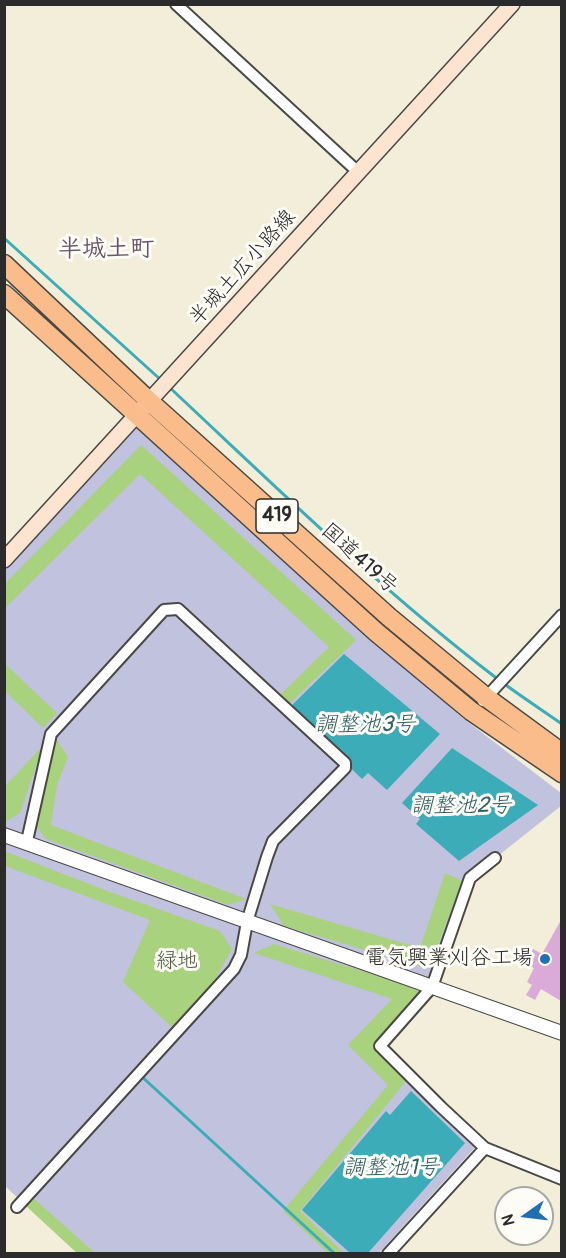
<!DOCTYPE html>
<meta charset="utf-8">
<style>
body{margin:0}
#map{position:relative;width:566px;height:1258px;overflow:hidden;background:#f2eeda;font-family:Pangolin,sans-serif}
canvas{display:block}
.frame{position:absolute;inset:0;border:6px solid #2b2b2b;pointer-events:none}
.north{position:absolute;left:494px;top:1186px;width:60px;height:60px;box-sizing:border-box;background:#fdfcf7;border:2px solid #a9a8a5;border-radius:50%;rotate:256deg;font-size:16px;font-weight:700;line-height:24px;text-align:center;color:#2b2b2b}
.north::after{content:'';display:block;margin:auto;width:21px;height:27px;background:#1f6fb2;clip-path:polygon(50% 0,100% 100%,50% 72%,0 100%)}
</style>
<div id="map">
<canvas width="566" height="1258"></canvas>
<div class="frame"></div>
<div class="north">N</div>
</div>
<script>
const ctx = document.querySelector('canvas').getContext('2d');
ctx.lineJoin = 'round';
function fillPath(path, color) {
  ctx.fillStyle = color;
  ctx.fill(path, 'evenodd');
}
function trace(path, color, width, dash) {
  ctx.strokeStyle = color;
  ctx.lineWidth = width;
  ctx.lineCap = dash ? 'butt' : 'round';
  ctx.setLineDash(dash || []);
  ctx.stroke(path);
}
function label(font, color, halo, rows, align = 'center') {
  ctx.font = font + ' Pangolin,"Klee One",sans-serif';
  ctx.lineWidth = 6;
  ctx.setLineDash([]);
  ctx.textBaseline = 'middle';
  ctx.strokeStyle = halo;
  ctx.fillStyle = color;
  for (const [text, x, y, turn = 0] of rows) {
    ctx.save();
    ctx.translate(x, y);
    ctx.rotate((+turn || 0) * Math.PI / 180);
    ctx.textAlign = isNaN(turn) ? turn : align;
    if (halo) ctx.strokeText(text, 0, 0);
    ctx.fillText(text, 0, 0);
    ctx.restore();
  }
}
fillPath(new Path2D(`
 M 137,422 L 460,716 L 561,793 L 561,806 L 470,878 L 432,987 L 380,1046 L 478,1144 L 379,1253 L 77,1253 L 5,1186 L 5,566 Z`), '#c1c2dd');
fillPath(new Path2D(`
 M 141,445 L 356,640 L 288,705 L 279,696 L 329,647 L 140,474 L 5,608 L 5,584 Z
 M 5,664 L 57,713 L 43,728 L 5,691 Z
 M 57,740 L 68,757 L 57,785 L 51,825 L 246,899 L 228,905 L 46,839 L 36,826 L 44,779 Z
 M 43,746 L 20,813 L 5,822 L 4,787 Z
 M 4,851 L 110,892 L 220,931 L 232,949 L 210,989 L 173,1028 L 123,982 L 150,920 L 5,866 Z
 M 445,873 L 462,881 L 429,969 L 284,926 L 270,904 L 420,948 Z
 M 274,944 L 424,990 L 373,1047 L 407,1080 L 300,1211 L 344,1253 L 328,1253 L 283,1211 L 388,1085 L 348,1045 L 392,999 L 254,953 Z
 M 32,1197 L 95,1253 L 77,1253 L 26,1206 Z`), '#a8d27d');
fillPath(new Path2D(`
 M 344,654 L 440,734 L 387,790 L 368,773 L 362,779 L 289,708 Z
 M 452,748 L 538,805 L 459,861 L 416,824 L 420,819 L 402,803 Z
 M 411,1091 L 465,1143 L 368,1253 L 350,1253 L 302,1210 L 386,1111 L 390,1115 Z`), '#3cacb9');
trace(new Path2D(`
 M 4,238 L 161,380
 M 168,386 C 274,485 379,588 495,677 C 516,693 539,708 562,724
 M 140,1075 L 335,1254`), '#3cacb9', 3);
fillPath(new Path2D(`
 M 561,920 L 561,1001 L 541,989 L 535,1000 L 526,995 L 532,985 L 527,982 L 534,968 L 525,963 L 533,949 L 542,954 Z`), '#daaad9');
const minor = new Path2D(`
 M 176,4 L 358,172
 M 483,701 L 562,615
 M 485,1148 L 562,1179
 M 17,1207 L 234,969 L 241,955 L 247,922 L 267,857 L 273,841 L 342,771 L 345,768 L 345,763 L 178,609 L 164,610 L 51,734 L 27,841
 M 388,1254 L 485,1148 L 441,1107 L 380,1046 L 432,987 L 470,878 L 495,858`);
const tertiary = new Path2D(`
 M 4,835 L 562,1033`);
const secondary = new Path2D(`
 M 4,560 L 512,4`);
const trunk = new Path2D(`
 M 4,264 L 149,401 L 389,617 L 487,698 L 562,753
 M 4,294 L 376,632 L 471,711 L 562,773`);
trace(minor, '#494845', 14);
trace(tertiary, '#494845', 16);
trace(secondary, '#494845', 18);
trace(trunk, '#494845', 21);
trace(minor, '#fff', 10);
trace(tertiary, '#fff', 14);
trace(secondary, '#fde4d0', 15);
trace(trunk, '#f9bc8a', 18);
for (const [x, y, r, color] of [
 [545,959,6,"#1f6fb2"]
]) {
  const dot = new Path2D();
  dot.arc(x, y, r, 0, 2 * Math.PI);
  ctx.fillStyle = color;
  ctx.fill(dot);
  trace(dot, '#fdfcf7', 2);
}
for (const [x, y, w] of [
 [277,516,42]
]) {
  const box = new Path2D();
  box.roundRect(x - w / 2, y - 17, w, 34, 4.5);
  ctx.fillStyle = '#fdfcf7';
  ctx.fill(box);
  trace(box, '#2b2b2b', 1.5);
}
label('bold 20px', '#2b2b2b', null, [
 ["419",277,516]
]);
label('21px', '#2b2b2b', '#fdfcf7', [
 ["半城土広小路線",243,268,-48],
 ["国道419号",359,559,42]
]);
label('21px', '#2b2b2b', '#fdfcf7', [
 ["電気興業刈谷工場",533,959]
], 'right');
label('21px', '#505d44', '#fdfcf7', [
 ["緑地",177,962]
]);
label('italic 22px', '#325f64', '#fdfcf7', [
 ["調整池3号",365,725],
 ["調整池2号",461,806],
 ["調整池1号",391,1168]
]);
label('bold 24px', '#685768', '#fdfcf7', [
 ["半城土町",106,250]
]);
</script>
